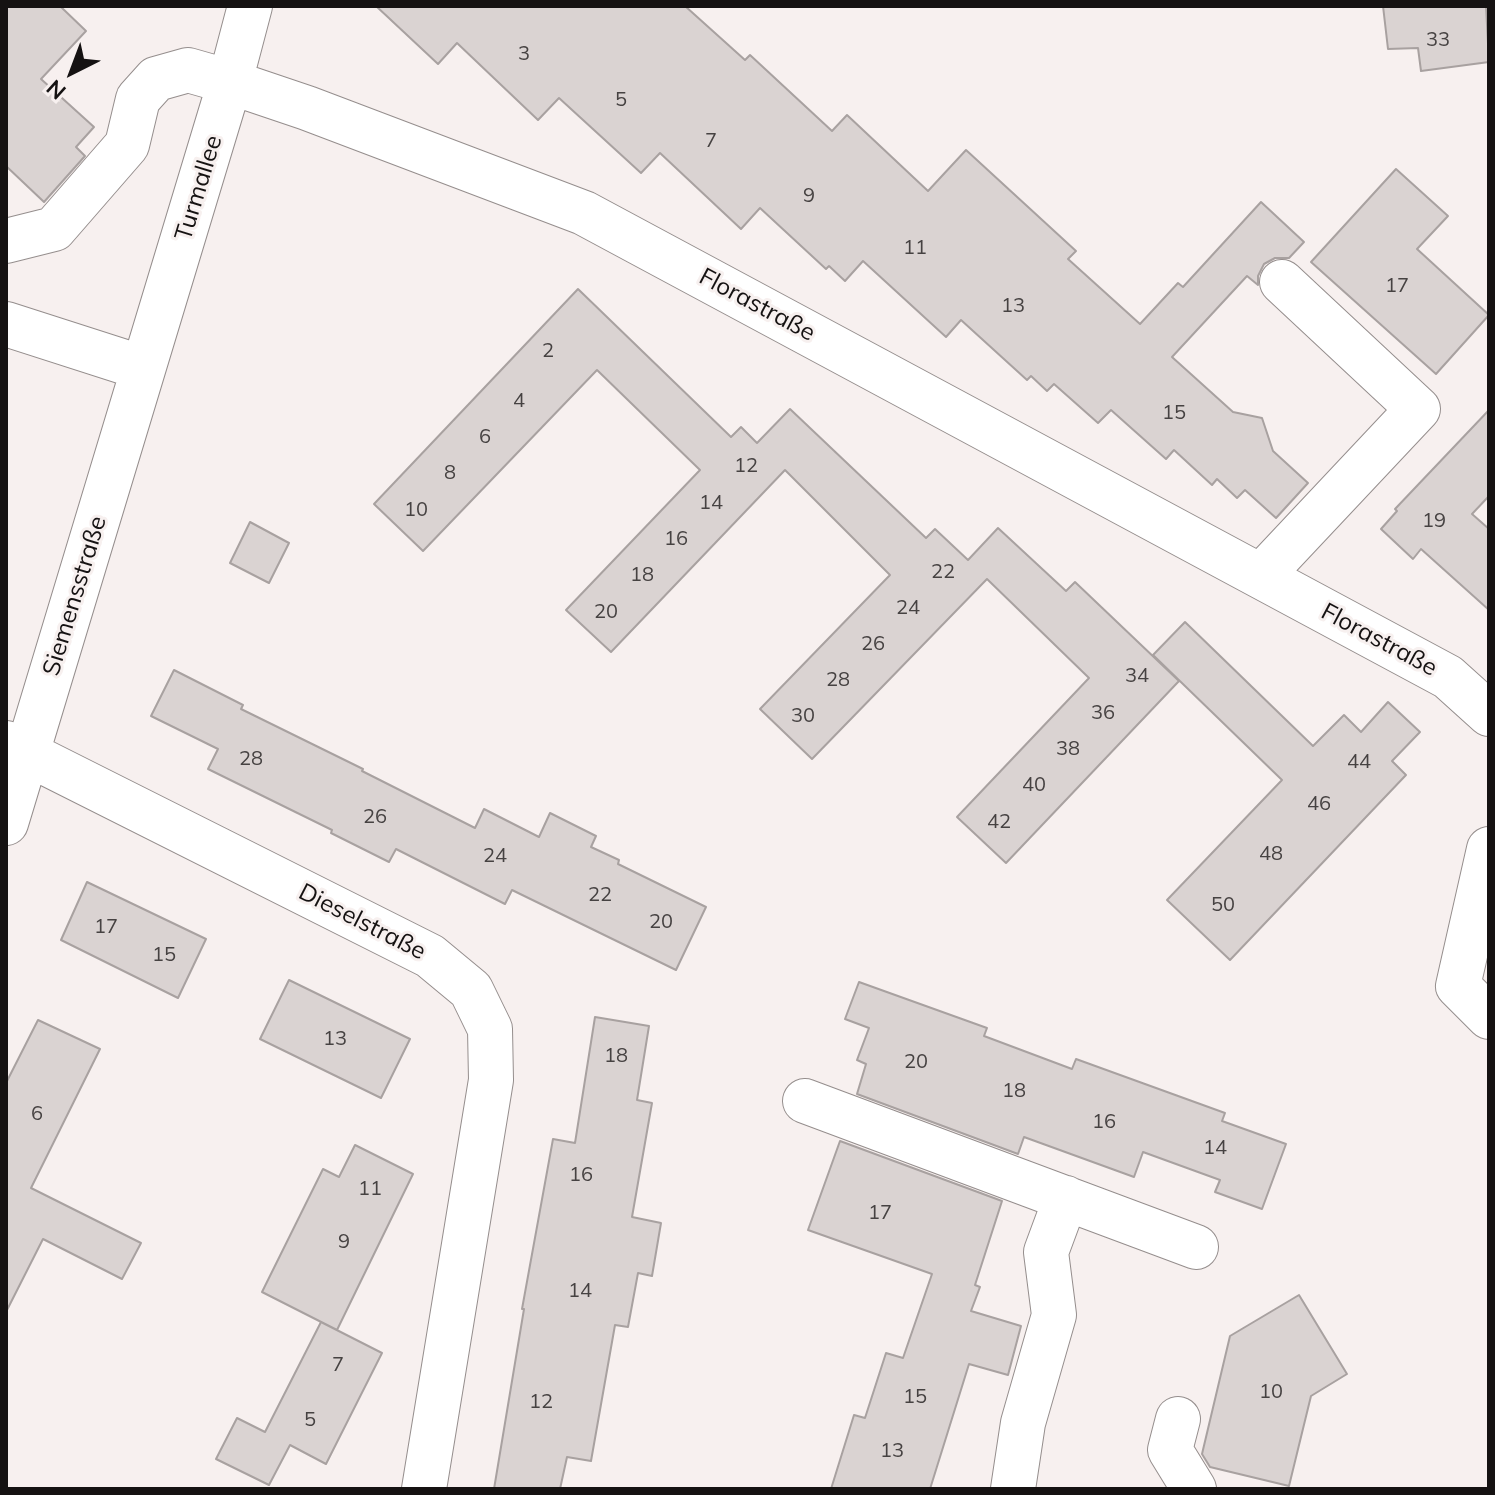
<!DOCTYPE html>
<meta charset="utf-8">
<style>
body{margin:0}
#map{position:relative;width:1495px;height:1495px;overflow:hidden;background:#f7f0ef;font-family:Mulish,sans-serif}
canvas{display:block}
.frame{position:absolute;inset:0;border:8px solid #151212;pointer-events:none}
.north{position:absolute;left:32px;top:32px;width:80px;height:80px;-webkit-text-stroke:6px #f7f0ef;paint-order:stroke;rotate:222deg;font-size:22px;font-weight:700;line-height:32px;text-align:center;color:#151212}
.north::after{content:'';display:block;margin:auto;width:28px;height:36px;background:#151212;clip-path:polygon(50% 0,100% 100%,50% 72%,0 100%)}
</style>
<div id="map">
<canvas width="1495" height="1495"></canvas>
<div class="frame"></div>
<div class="north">N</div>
</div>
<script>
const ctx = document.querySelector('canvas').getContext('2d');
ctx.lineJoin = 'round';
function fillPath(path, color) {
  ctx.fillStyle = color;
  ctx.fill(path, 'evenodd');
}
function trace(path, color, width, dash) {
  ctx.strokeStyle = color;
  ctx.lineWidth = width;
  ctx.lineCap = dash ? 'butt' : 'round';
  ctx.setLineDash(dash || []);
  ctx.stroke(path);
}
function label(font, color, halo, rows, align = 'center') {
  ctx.font = font + ' Mulish,sans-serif';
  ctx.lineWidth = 6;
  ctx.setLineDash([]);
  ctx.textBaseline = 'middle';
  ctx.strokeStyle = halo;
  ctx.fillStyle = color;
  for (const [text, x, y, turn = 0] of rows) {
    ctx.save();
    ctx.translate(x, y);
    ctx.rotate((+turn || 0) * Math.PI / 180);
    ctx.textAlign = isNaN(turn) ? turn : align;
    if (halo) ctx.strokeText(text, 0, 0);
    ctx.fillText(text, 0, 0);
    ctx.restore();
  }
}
const building = new Path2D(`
 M 6,6 L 60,6 L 86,31 L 41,79 L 94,127 L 76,147 L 85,156 L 44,202 L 6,166 Z
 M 376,6 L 685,6 L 745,60 L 750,55 L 832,131 L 847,115 L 928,191 L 966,150 L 1076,251 L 1068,259 L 1140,324 L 1178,283 L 1183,287 L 1261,202 L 1304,242 L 1289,258 L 1275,258 L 1264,264 L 1258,276 L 1258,285 L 1247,276 L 1172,357 L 1233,412 L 1262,418 L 1273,451 L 1308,483 L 1276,518 L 1245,490 L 1237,498 L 1217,479 L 1212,485 L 1174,450 L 1166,459 L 1111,410 L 1098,423 L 1054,384 L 1047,391 L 1031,376 L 1027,380 L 961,320 L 946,337 L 863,261 L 845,281 L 829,266 L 826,269 L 760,208 L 741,229 L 660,153 L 641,173 L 559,98 L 538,120 L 457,43 L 438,64 Z
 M 1383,6 L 1486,6 L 1489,62 L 1421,71 L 1418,48 L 1388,49 Z
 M 1396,169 L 1448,216 L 1417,249 L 1489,315 L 1436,374 L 1311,262 Z
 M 578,289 L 731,437 L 741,427 L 757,443 L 790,409 L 926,538 L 935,529 L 968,560 L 998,528 L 1066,591 L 1075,582 L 1179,681 L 1006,863 L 957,817 L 1089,678 L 987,579 L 812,759 L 760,709 L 890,575 L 785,470 L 611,652 L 566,610 L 700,470 L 597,370 L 423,551 L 374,504 Z
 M 1489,410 L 1489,496 L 1472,514 L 1489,529 L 1489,610 L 1421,549 L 1413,559 L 1381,529 L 1397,511 L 1395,509 Z
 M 250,522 L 289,543 L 269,583 L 230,563 Z
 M 1185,622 L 1313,746 L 1344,715 L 1361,732 L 1388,702 L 1420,732 L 1392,761 L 1406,775 L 1230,960 L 1167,900 L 1282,780 L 1153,655 Z
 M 174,670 L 243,705 L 241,709 L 363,769 L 362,771 L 475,828 L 484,809 L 539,837 L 550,813 L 596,836 L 591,847 L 619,860 L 618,864 L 706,907 L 676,970 L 512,890 L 505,904 L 396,849 L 389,862 L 331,833 L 332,830 L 208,769 L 218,749 L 151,716 Z
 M 87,882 L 206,939 L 178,998 L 61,940 Z
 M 289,980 L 410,1039 L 381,1098 L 260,1039 Z
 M 859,982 L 987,1028 L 984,1036 L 1072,1069 L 1076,1059 L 1225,1113 L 1222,1121 L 1286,1144 L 1262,1209 L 1215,1192 L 1220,1180 L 1143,1152 L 1134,1177 L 1024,1137 L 1018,1154 L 857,1094 L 866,1064 L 857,1060 L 869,1028 L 845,1019 Z
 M 595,1017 L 649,1026 L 637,1100 L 652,1103 L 632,1217 L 661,1223 L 652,1276 L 638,1273 L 628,1327 L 615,1325 L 591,1461 L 567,1457 L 560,1489 L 494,1489 L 524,1309 L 522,1309 L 553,1139 L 575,1143 Z
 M 38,1020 L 100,1049 L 31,1188 L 141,1243 L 122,1279 L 43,1239 L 6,1312 L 6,1083 Z
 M 840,1141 L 1002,1201 L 975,1285 L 980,1287 L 971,1311 L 1021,1326 L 1008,1375 L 969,1364 L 930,1489 L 831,1489 L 854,1415 L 865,1418 L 886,1353 L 903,1358 L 932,1274 L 808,1230 Z
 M 355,1145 L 413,1174 L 337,1330 L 262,1292 L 323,1169 L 339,1177 Z
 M 1299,1295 L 1347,1374 L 1311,1396 L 1289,1486 L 1210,1467 L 1202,1454 L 1230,1336 Z
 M 321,1322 L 382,1353 L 326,1464 L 290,1445 L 269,1485 L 216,1459 L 237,1418 L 265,1432 Z`);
fillPath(building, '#dad3d2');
trace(building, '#a8a1a0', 2);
const minor = new Path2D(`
 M 6,241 L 54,229 L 127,145 L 138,99 L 156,79 L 188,70 L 230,82 L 307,108 L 584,213 L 1448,677 L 1489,714
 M 6,324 L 143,368
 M 1261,576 L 1418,409 L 1282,282
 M 6,743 L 430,956 L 471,990 L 490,1029 L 491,1080 L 424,1489
 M 6,823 L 230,82 L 250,6
 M 1489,849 L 1458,986 L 1489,1017
 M 805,1101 L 1196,1247
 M 1178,1419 L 1170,1450 L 1194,1489
 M 1013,1489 L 1023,1423 L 1054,1315 L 1046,1252 L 1066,1198`);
trace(minor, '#958e8d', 46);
trace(minor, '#fff', 44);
label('20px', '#464242', null, [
 ["33",1438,40],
 ["3",524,54],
 ["5",621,100],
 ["7",711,141],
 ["9",809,196],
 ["11",915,248],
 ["17",1397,286],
 ["13",1013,306],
 ["2",548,351],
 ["4",519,401],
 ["15",1174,413],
 ["6",485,437],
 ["12",746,466],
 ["8",450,473],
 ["14",711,503],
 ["10",416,510],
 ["19",1434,521],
 ["16",676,539],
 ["22",943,572],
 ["18",642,575],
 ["24",908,608],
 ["20",606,612],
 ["26",873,644],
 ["34",1137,676],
 ["28",838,680],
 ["36",1103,713],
 ["30",803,716],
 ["38",1068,749],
 ["28",251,759],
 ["44",1359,762],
 ["40",1034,785],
 ["46",1319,804],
 ["26",375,817],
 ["42",999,822],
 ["48",1271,854],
 ["24",495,856],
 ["22",600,895],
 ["50",1223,905],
 ["20",661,922],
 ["17",106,927],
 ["15",164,955],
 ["13",335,1039],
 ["18",616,1056],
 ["20",916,1062],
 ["18",1014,1091],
 ["6",37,1114],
 ["16",1104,1122],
 ["14",1215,1148],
 ["16",581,1175],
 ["11",370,1189],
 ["17",880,1213],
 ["9",344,1242],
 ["14",580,1291],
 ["7",338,1365],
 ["10",1271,1392],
 ["15",915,1397],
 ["12",541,1402],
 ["5",310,1420],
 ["13",892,1451]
]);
label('24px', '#151212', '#f7f0ef', [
 ["Turmallee",199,188,-73],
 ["Florastraße",757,305,28],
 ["Siemensstraße",75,596,-73],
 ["Florastraße",1379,640,28],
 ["Dieselstraße",362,922,27]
]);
</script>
